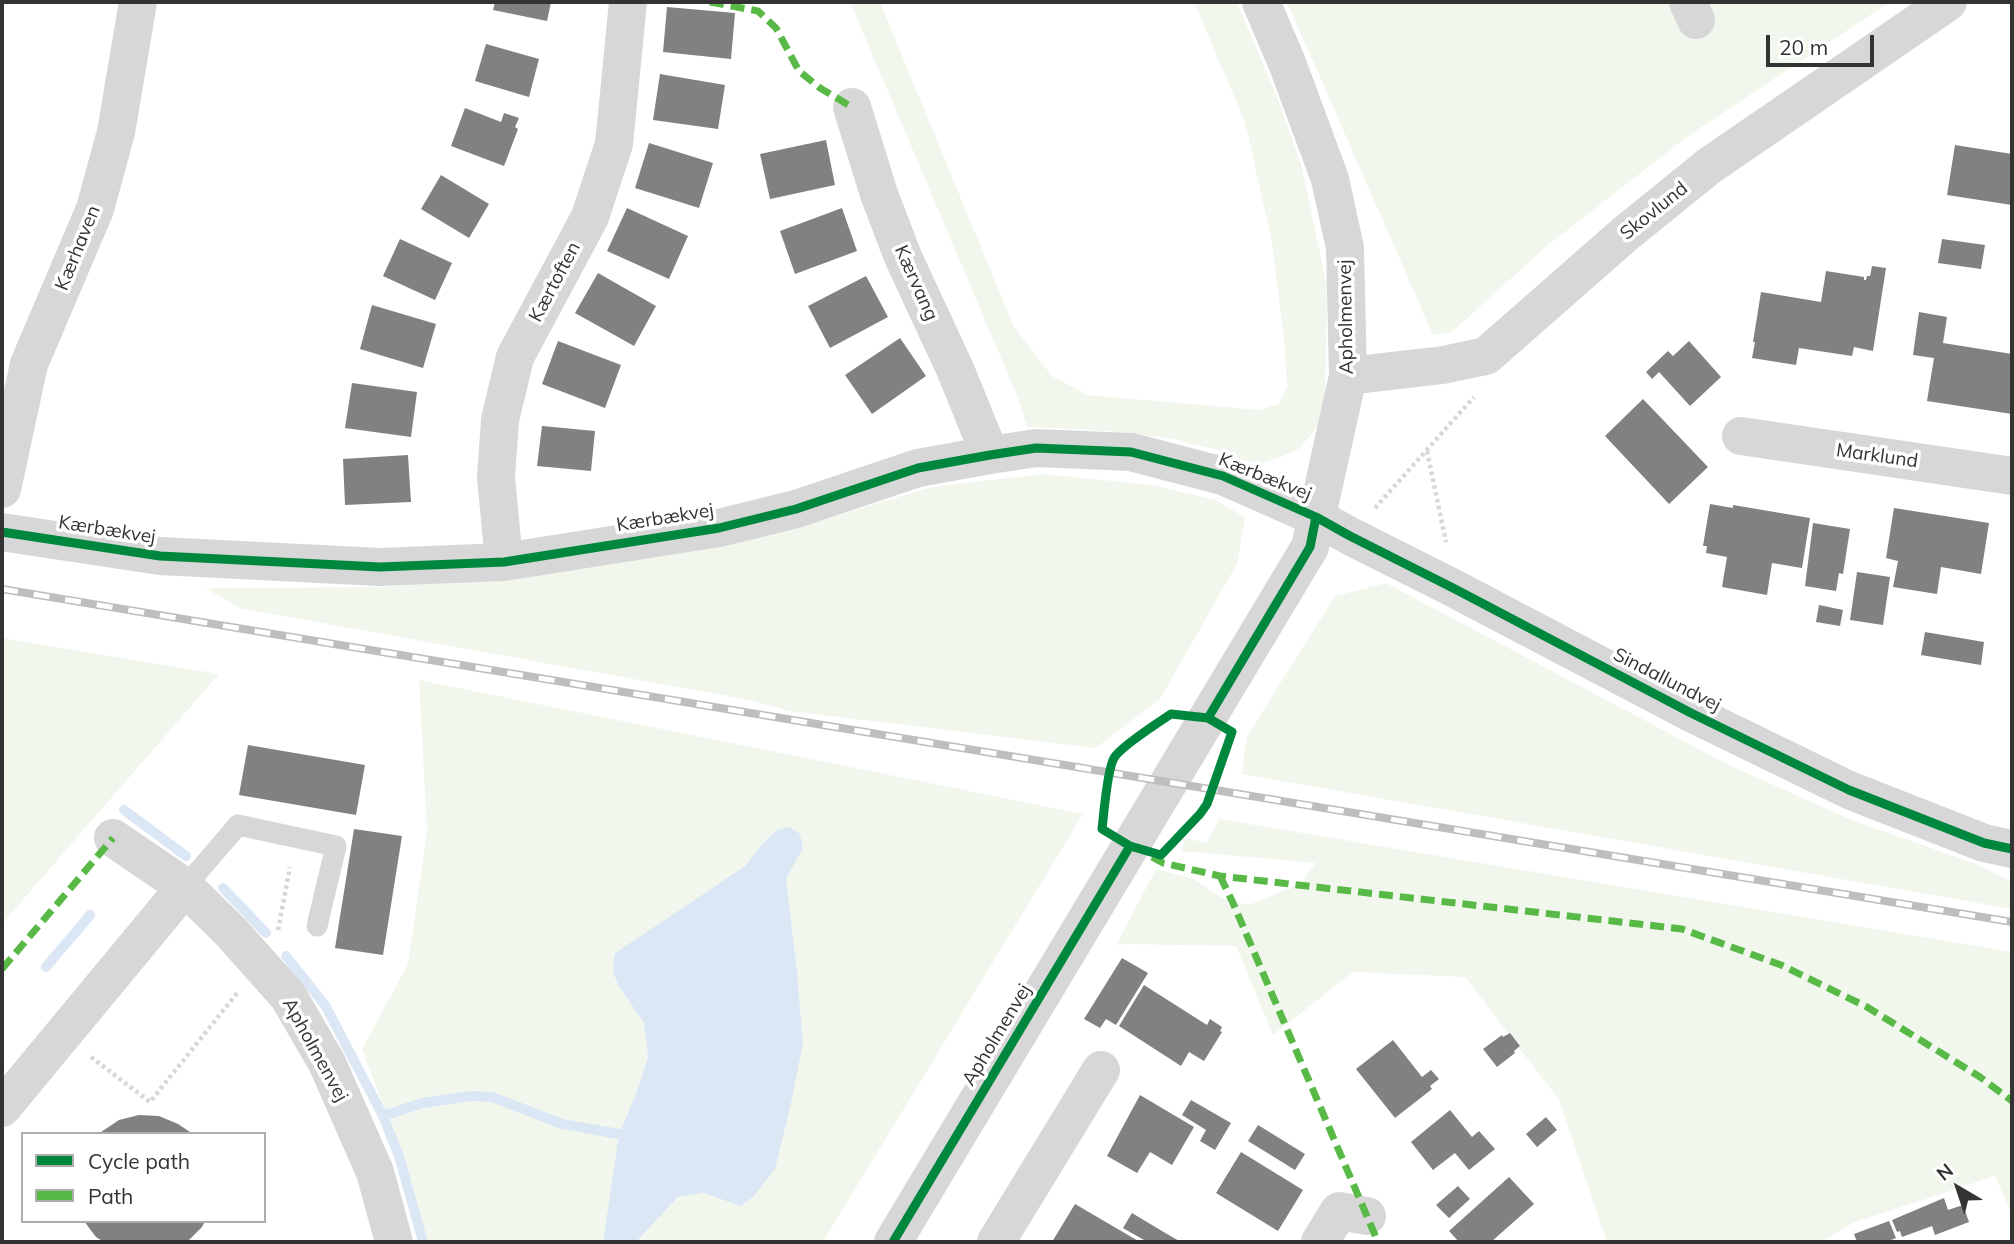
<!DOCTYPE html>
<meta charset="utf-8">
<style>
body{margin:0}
#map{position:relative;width:2014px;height:1244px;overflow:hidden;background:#fff;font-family:Mulish,sans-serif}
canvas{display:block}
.frame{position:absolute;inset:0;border:4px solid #333;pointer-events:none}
.legend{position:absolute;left:21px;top:1132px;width:245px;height:91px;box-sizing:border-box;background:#fff;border:2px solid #adadad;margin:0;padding:9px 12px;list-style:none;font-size:21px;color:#333}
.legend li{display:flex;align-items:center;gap:14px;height:35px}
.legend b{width:35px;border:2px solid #adadad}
.north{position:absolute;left:1923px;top:1153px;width:70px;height:70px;-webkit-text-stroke:5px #fff;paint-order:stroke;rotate:321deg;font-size:19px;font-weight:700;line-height:28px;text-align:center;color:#333}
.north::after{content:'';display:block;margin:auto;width:24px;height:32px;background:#333;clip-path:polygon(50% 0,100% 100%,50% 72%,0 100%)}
.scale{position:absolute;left:1766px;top:35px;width:108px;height:32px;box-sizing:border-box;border:4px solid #333;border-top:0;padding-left:9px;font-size:21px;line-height:24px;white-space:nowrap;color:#333;-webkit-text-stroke:5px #fff;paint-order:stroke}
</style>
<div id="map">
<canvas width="2014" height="1244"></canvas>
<div class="frame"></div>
<ul class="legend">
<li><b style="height:9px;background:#00873e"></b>Cycle path</li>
<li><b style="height:9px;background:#58b947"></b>Path</li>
</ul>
<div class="north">N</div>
<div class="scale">20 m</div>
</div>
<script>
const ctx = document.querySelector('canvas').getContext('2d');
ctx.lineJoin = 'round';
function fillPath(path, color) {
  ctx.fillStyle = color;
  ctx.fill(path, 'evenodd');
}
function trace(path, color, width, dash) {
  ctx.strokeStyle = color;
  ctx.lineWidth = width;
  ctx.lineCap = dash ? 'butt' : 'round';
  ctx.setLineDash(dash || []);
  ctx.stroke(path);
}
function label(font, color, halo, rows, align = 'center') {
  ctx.font = font + ' Mulish,sans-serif';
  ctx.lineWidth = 7;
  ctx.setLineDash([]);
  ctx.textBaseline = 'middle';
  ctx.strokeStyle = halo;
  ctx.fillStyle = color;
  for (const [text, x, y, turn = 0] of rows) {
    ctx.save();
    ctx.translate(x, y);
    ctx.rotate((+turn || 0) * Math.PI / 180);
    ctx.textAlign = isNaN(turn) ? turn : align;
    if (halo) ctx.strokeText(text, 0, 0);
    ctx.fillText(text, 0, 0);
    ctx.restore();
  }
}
fillPath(new Path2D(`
 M 850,2 L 880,2 L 1014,327 L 1052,376 L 1088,395 L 1259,410 L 1279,404 L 1287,387 L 1284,339 L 1272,243 L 1245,122 L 1194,2 L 1237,2 L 1277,97 L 1301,164 L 1327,286 L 1325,400 L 1320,423 L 1300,448 L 1283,456 L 1260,464 L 1240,459 L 1218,450 L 1173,439 L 1111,431 L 1027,427 L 1018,398 Z
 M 1287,2 L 1890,2 L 1691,134 L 1547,246 L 1452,332 L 1433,335 Z
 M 1043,474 L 1152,485 L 1215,500 L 1245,517 L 1237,564 L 1160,699 L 1096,748 L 789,711 L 750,700 L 239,608 L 205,588 L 374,587 L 506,580 L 800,527 L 931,487 Z
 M 1386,583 L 1727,764 L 1854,821 L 1979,865 L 2012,882 L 2012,909 L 1242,774 L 1247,736 L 1335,596 Z
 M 2,638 L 219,674 L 2,924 Z
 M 419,680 L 1083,814 L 823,1242 L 636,1242 L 678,1197 L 704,1193 L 740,1206 L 803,1043 L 797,971 L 786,878 L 803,849 L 778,829 L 762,844 L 745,866 L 614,954 L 613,972 L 618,985 L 644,1023 L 648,1057 L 636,1094 L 603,1242 L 425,1242 L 409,1175 L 362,1049 L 408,964 L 427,831 Z
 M 1219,819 L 2012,952 L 2012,1216 L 1995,1176 L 1853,1223 L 1821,1242 L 1607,1242 L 1559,1100 L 1465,977 L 1353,972 L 1273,1035 L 1236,946 L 1127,944 L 1116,945 L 1156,869 L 1194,879 L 1222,898 L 1249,905 L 1300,884 L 1316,863 L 1181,851 L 1186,838 L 1207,843 Z`), '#f2f7ee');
fillPath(new Path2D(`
 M 790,827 L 800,834 L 803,849 L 786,878 L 797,971 L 803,1043 L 790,1108 L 775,1169 L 753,1197 L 740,1206 L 704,1193 L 678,1197 L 636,1242 L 603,1242 L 619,1134 L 636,1094 L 648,1057 L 644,1023 L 618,985 L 613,972 L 614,954 L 745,866 L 762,844 L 778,829 Z`), '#dbe7f5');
trace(new Path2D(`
 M 124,810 L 186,856
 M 223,888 L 266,933
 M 286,956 L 325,1005 L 383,1116 L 399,1156 L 423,1242
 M 46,967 L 90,915
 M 383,1116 L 422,1103 L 471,1096 L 492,1097 L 562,1124 L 619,1134`), '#dbe7f5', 10);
fillPath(new Path2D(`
 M 495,2 L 551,2 L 547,21 L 493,10 Z
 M 667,7 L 735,13 L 731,59 L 663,52 Z
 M 486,44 L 539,59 L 529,97 L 475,81 Z
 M 660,74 L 725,85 L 718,129 L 653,120 Z
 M 465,108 L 501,122 L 504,113 L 519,118 L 515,127 L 518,129 L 504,166 L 451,146 Z
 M 826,140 L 835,185 L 770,199 L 760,154 Z
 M 649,143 L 713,163 L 699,208 L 635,188 Z
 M 1955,145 L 2012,154 L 2012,205 L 1947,195 Z
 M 441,175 L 489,204 L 469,238 L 421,209 Z
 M 627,208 L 688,236 L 669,279 L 607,251 Z
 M 842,208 L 857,251 L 795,274 L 780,231 Z
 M 400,239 L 452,263 L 435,300 L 383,276 Z
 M 1942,239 L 1985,245 L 1981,269 L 1938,263 Z
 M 1872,266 L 1886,268 L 1873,351 L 1854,347 L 1852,356 L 1799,348 L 1796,365 L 1752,358 L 1755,342 L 1753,342 L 1761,292 L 1821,302 L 1826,271 L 1864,277 L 1864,280 L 1866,280 L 1867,276 L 1870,276 Z
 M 598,273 L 656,306 L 634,346 L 575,313 Z
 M 866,276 L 888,317 L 830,348 L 808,306 Z
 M 372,305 L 436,324 L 423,368 L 360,349 Z
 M 1919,312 L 1947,317 L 1943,343 L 2012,354 L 2012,414 L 1927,401 L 1934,358 L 1913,355 Z
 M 900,338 L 926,376 L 872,414 L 845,375 Z
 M 558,341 L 621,365 L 605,408 L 542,384 Z
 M 1689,341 L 1721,377 L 1690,406 L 1659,372 L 1652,379 L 1646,372 L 1668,351 L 1673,356 Z
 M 352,383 L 417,392 L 411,437 L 345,428 Z
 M 1643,399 L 1708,467 L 1669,504 L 1605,436 Z
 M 542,426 L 595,431 L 591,471 L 537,466 Z
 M 408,455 L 411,502 L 345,505 L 343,459 Z
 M 1710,504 L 1733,508 L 1733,505 L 1810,518 L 1802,568 L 1772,563 L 1767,595 L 1722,587 L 1727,557 L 1706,553 L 1707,546 L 1703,546 Z
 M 1894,508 L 1989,523 L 1981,574 L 1941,567 L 1937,594 L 1893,587 L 1898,561 L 1886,558 Z
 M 1813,523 L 1850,529 L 1843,574 L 1839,573 L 1836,591 L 1805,586 Z
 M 1857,572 L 1890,577 L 1883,625 L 1850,620 Z
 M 1819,605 L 1843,610 L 1840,626 L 1816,622 Z
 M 1925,632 L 1984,642 L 1981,665 L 1921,655 Z
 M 248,745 L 365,765 L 356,815 L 239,795 Z
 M 354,829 L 402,836 L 383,955 L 335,948 Z
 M 1122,958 L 1148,973 L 1116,1025 L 1106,1019 L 1100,1028 L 1084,1019 Z
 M 1144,985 L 1207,1025 L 1210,1019 L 1222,1027 L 1220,1031 L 1222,1032 L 1204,1061 L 1189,1052 L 1181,1066 L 1119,1026 Z
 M 1510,1033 L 1520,1046 L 1514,1051 L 1515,1053 L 1497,1067 L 1483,1049 L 1502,1035 L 1503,1037 Z
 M 1393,1040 L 1422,1077 L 1431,1070 L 1439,1079 L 1430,1086 L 1432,1089 L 1395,1118 L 1356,1069 Z
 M 1140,1095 L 1194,1127 L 1172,1165 L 1150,1152 L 1137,1173 L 1107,1156 Z
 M 1191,1100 L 1231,1123 L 1215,1150 L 1200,1141 L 1206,1130 L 1182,1115 Z
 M 1450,1110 L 1472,1137 L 1479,1131 L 1495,1149 L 1469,1170 L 1455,1153 L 1433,1170 L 1411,1142 Z
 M 139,1115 L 159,1116 L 178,1124 L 193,1134 L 98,1134 L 119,1120 Z
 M 1546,1117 L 1557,1130 L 1537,1147 L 1526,1134 Z
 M 1258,1125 L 1305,1154 L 1295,1170 L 1248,1141 Z
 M 1241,1152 L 1303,1190 L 1278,1231 L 1216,1193 Z
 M 1509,1177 L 1534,1204 L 1491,1242 L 1459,1242 L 1449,1231 Z
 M 1458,1186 L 1470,1199 L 1449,1218 L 1436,1205 Z
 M 1944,1198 L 1948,1210 L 1963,1205 L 1969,1222 L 1935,1235 L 1932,1226 L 1902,1237 L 1900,1231 L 1897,1232 L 1892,1220 Z
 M 1075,1204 L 1140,1242 L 1052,1242 Z
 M 1132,1213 L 1167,1234 L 1181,1242 L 1143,1242 L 1144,1240 L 1123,1228 Z
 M 84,1221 L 205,1221 L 202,1227 L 187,1242 L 104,1242 L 96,1237 Z
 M 1889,1221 L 1896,1238 L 1886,1242 L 1857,1242 L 1854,1234 Z`), '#818181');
trace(new Path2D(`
 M 1427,451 L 1446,542
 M 1375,508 L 1474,397
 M 278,930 L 290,867
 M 91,1057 L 150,1102 L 238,992`), '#d7d7d7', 4.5, [3.5, 3.5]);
trace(new Path2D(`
 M 185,887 L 238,825 L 336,846 L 317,926`), '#d7d7d7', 21);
trace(new Path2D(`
 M 1688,2 L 1696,20
 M 852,107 L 879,194 L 903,257 L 955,369 L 990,455
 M 1348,376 L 1443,365 L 1486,356 L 1625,234 L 1709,166 L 1948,2
 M 1741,436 L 2012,476
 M 2,489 L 29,364 L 95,209 L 116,132 L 138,2
 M 2,532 L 160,556 L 380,567 L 504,562 L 719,528 L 796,509 L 918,468 L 990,455 L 1036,448 L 1131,452 L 1223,476 L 1316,517 L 1350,536 L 1455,589 L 1691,713 L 1849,790 L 1984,843 L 2012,849
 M 504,562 L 496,477 L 500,420 L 515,357 L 590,217 L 614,144 L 628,2
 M 113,838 L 185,887 L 231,932 L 288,996 L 327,1063 L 375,1172 L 394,1242
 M 2,1108 L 185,887
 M 893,1242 L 1310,547 L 1348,376 L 1345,248 L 1330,179 L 1287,63 L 1261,2
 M 996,1242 L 1101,1070
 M 1320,1242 L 1339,1211 L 1367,1216`), '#d7d7d7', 38);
const rail = new Path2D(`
 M 2,589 L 2012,922`);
trace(rail, '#bebebe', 8);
trace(rail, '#fff', 5, [16]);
trace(new Path2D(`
 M 710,2 L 758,11 L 776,28 L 799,71 L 820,88 L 852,107
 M 1152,857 L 1163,863 L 1220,876 L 1682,929 L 1781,965 L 1867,1007 L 1980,1077 L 2012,1101
 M 1220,876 L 1233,903 L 1378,1242
 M 2,969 L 113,838`), '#58b947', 7, [14, 7]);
trace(new Path2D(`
 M 2,532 L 160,556 L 380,567 L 504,562 L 719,528 L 796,509 L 918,468 L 990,455 L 1036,448 L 1131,452 L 1223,476 L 1316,517 L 1350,536 L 1455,589 L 1691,713 L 1849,790 L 1984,843 L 2012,849
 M 1171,714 L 1208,718 L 1232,732 L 1207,804 L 1200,814 L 1161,855 L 1130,846 L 1102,829 C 1104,813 1107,770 1114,758 C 1120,747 1159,722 1171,714 Z
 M 1208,718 L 1310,547 L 1316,517
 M 893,1242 L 1130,846`), '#00873e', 9);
label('19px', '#333', '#fff', [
 ["Skovlund",1654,211,-39],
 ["Kærhaven",78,248,-68],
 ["Kærtoften",555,282,-62],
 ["Kærvang",916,283,66],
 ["Apholmenvej",1346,317,-91],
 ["Marklund",1877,456,8],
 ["Kærbækvej",1265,477,22],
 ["Kærbækvej",665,518,-9],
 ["Kærbækvej",107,530,9],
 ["Sindallundvej",1667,680,27],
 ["Apholmenvej",997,1035,-59],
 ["Apholmenvej",315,1050,61]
]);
</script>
